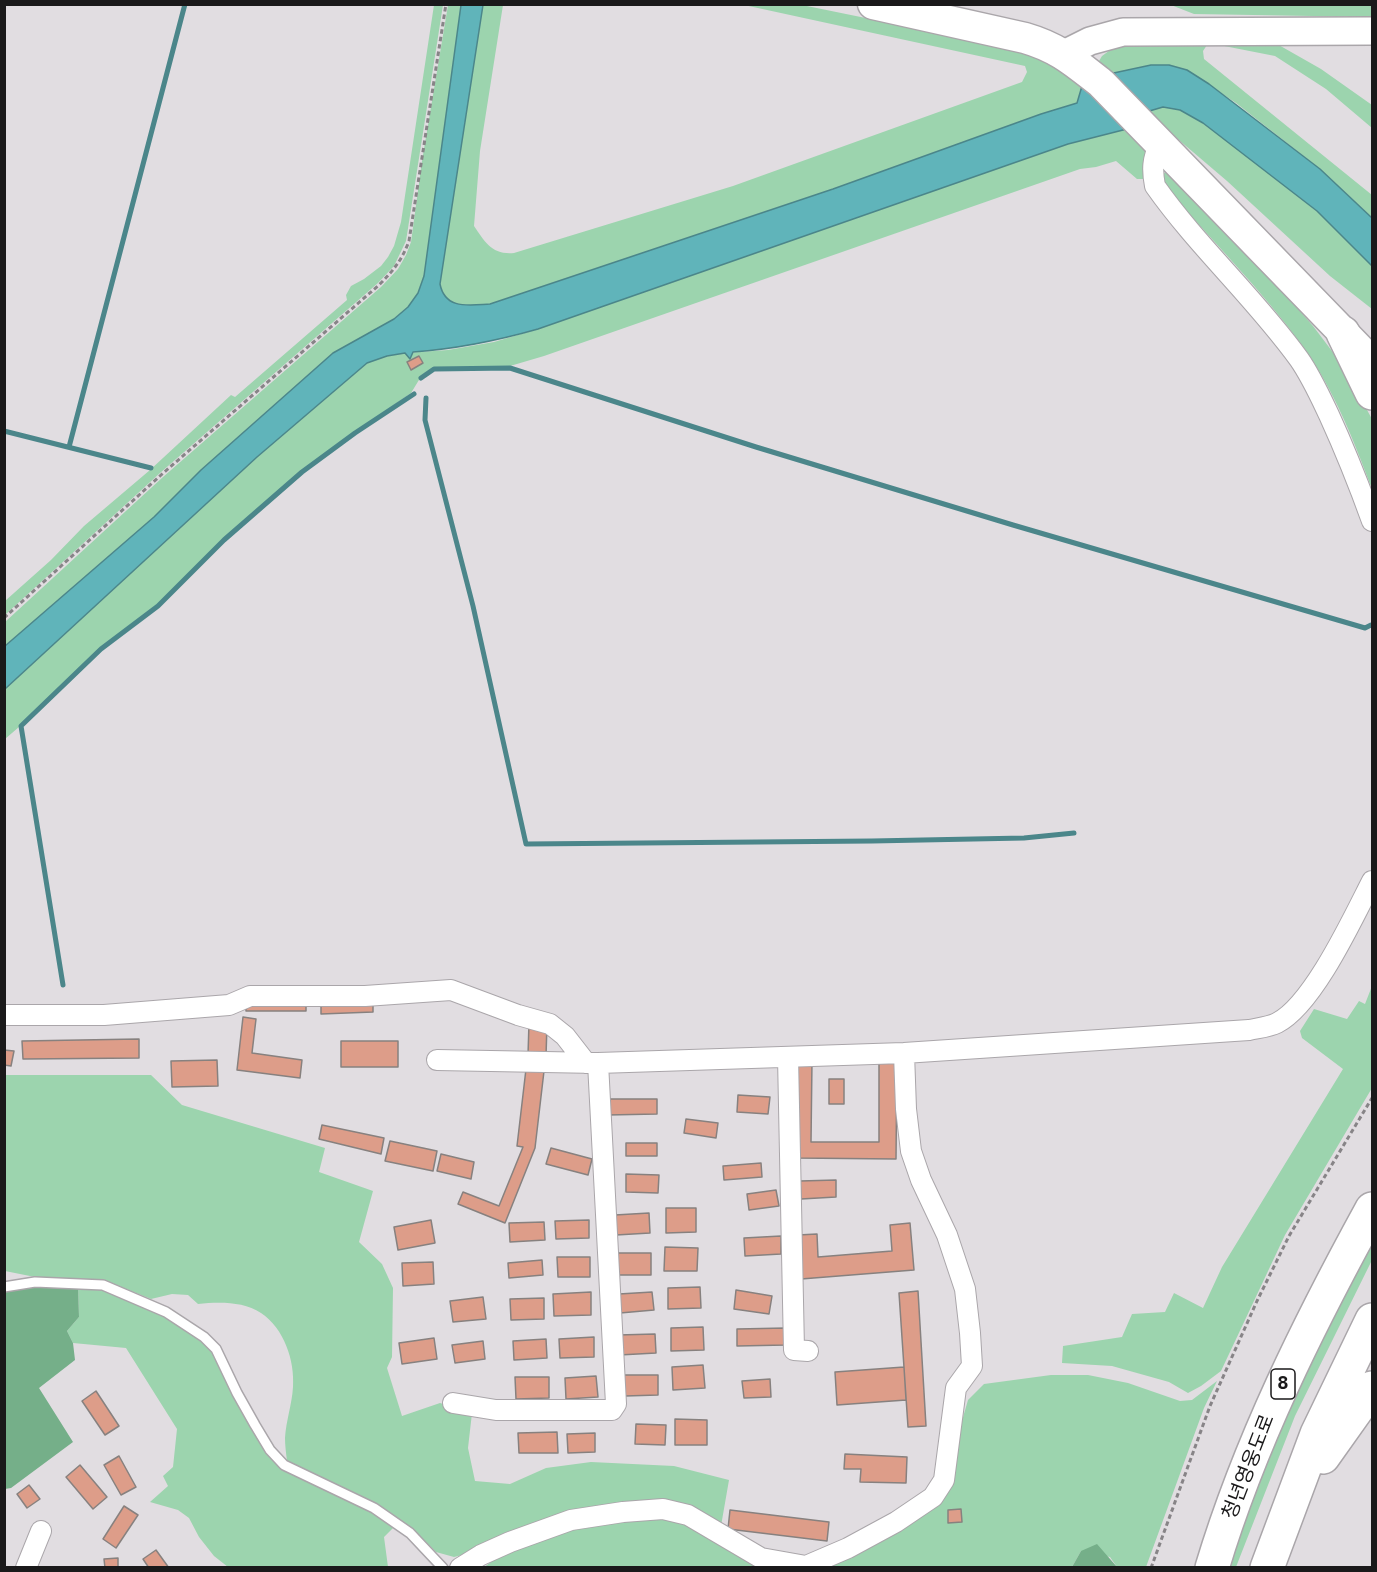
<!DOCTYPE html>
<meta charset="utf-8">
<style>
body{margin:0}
#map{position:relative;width:1377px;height:1572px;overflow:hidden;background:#e1dde1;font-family:"IBM Plex Sans",sans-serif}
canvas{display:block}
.frame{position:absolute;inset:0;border:6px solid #1a191a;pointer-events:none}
</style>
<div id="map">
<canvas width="1377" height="1572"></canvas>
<div class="frame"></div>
</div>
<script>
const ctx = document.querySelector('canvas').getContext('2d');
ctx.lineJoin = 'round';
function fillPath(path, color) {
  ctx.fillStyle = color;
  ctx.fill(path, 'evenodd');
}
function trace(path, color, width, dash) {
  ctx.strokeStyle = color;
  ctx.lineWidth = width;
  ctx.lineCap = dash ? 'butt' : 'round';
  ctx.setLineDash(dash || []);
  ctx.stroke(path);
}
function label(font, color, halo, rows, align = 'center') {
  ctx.font = font + ' "IBM Plex Sans","Noto Sans KR",sans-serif';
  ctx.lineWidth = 6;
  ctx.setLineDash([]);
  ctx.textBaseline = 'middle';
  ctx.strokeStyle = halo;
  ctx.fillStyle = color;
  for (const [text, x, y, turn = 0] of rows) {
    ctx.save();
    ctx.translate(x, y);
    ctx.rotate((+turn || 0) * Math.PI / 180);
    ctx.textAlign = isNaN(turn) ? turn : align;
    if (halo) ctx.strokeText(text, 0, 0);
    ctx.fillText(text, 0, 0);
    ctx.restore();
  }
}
fillPath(new Path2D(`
 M 434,5 L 443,5 L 406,241 L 394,266 L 378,283 L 160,473 L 5,615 L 5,601 L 51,560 L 84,526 L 150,470 L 231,395 L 235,397 L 347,300 L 346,295 L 351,286 L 364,279 L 381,266 L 388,257 L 394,246 L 401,222 Z
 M 448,5 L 461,5 L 424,276 L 418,293 L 408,307 L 394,319 L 333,353 L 201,470 L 154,517 L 5,646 L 5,622 L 163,477 L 381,287 L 398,269 L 406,255 L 411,242 L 422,161 Z
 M 483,5 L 503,5 L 480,151 L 474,226 C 485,242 492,255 514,253 L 733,186 L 1022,82 L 1027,72 L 1025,66 L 744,5 L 802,5 L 1022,50 L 1051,60 L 1082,86 L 1078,103 L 1041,114 L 833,189 L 490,304 C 469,305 445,310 440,284 Z
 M 1341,5 L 1372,6 L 1372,17 L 1194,14 L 1171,5 Z
 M 1277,44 L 1321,69 L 1372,105 L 1372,128 L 1326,89 L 1275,56 L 1219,45 L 1207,45 L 1203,51 L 1204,59 L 1372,195 L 1372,218 L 1320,169 L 1236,103 L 1187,70 L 1126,71 L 1109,74 L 1099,61 L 1102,56 L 1117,45 Z
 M 1162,107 L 1180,110 L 1203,123 L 1258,164 L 1317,211 L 1372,266 L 1372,309 L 1330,276 L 1227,181 L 1146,112 Z
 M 1127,129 L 1151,150 L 1146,179 L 1137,179 L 1116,161 L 1096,167 L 1080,169 L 544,356 L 510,366 L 433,368 L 422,375 L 411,393 L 301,471 L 224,540 L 157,605 L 100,648 L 33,715 L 5,739 L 5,689 L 257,457 L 367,363 L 387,356 L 405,353 L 448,350 L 494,342 L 538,329 L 1068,144 Z
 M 1169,170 L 1258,263 L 1313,326 L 1341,363 L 1372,419 L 1372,489 C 1354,441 1334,390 1304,348 C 1262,290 1209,238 1163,184 L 1163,174 Z
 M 1372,986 L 1372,1088 L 1285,1235 L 1221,1371 L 1201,1386 L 1188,1393 L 1169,1382 L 1112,1366 L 1062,1363 L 1063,1346 L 1122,1337 L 1132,1314 L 1165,1312 L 1174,1293 L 1203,1308 L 1222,1267 L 1343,1069 L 1302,1038 L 1300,1031 L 1314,1009 L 1347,1019 L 1359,1001 L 1365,1004 Z
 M 4,1075 L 151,1075 L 182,1105 L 325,1148 L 319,1172 L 373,1191 L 359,1242 L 382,1264 L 393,1288 L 392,1357 L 387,1368 L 402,1416 L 440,1403 L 472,1413 L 468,1448 L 475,1481 L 510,1484 L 546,1468 L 591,1462 L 674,1466 L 729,1480 L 721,1526 L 674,1503 L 454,1557 L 436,1552 L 413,1529 L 377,1504 L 287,1461 C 286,1453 285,1445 285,1438 C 286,1421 292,1404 293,1387 C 295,1361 284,1328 261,1313 C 243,1301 218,1302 198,1304 L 188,1295 L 172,1294 L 151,1299 L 104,1280 L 35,1277 L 5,1271 Z
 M 1372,1234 L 1372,1260 L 1295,1416 L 1236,1567 L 1226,1568 L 1288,1410 Z
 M 78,1285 L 103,1287 L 165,1314 L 214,1350 L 268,1452 L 373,1510 L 395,1526 L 384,1537 L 388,1567 L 228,1567 L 214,1556 L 199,1537 L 189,1518 L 178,1510 L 150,1502 L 168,1486 L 163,1476 L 173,1467 L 177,1429 L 126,1348 L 73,1343 L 67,1331 L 79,1317 Z
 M 1051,1375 L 1088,1375 L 1128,1383 L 1180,1401 L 1192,1400 L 1217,1381 L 1204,1408 L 1146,1567 L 1117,1567 L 1110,1557 L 1081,1551 L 1072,1567 L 816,1568 L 940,1497 L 968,1400 L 984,1384 Z
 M 661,1517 L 685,1520 L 774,1568 L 483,1568 L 510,1548 L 571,1528 Z`), '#9cd4ae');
fillPath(new Path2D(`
 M 36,1284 L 78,1285 L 79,1317 L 67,1331 L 73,1343 L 75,1360 L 39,1388 L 73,1442 L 11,1488 L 5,1489 L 5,1290 Z
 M 1097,1544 L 1117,1567 L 1072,1567 L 1081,1551 Z`), '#75af89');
const water = new Path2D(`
 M 461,5 L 483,5 L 440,284 C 445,310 469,305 490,304 L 833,189 L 1041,114 L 1077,103 L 1082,86 L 1127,129 L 1068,144 L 538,329 C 496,341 456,349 413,352 L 410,359 L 405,353 L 387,356 L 367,363 L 257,457 L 5,689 L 5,646 L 154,517 L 201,470 L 333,353 L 394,319 L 408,307 L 418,293 L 424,276 Z
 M 1151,65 L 1169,65 L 1187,70 L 1209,84 L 1320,169 L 1372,218 L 1372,266 L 1317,211 L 1203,123 L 1180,110 L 1163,107 L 1146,112 L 1109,74 Z`);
fillPath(water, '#60b4ba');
trace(water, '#4b868a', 1.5);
trace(new Path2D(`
 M 421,378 L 434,369 L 510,368 L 756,447 L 1013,525 L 1365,628 L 1371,625
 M 426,398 L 425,420 L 473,606 L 526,844 L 872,841 L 1024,838 L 1074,833
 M 4,431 L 151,468
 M 69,447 L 185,4
 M 63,985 L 21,726 L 101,649 L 158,606 L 224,540 L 302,472 L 355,433 L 414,394`), '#4b868a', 5);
const building = new Path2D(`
 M 419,356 L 423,363 L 411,370 L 407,362 Z
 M 306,1000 L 306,1011 L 246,1011 L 246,1001 Z
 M 373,1000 L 373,1012 L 321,1014 L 321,1001 Z
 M 243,1017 L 256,1019 L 252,1053 L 302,1060 L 300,1078 L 237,1070 Z
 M 529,1023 L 547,1024 L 546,1056 L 528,1055 Z
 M 139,1039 L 139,1058 L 23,1059 L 22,1041 Z
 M 341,1041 L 398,1041 L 398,1067 L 341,1067 Z
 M 4,1050 L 14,1051 L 11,1066 L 4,1065 Z
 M 879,1059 L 897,1059 L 896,1159 L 796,1158 L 798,1061 L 812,1061 L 811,1142 L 879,1142 Z
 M 217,1060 L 218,1086 L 172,1087 L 171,1061 Z
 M 526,1069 L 544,1071 L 535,1148 L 505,1223 L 458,1204 L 463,1192 L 499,1206 L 523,1147 L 517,1146 Z
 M 829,1079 L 844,1079 L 844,1104 L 829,1104 Z
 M 738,1095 L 770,1097 L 768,1114 L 737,1112 Z
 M 606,1099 L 657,1099 L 657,1114 L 607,1115 Z
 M 686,1119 L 718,1123 L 716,1138 L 684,1133 Z
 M 322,1125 L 384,1138 L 381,1154 L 319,1139 Z
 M 390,1141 L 437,1151 L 433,1171 L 385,1161 Z
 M 626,1143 L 657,1143 L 657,1156 L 626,1156 Z
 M 551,1148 L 592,1159 L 588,1175 L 546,1164 Z
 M 441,1154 L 474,1162 L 471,1179 L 437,1171 Z
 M 761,1163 L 762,1177 L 724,1180 L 723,1166 Z
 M 626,1174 L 659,1175 L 658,1193 L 626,1192 Z
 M 836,1180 L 836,1197 L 801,1199 L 800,1181 Z
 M 776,1190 L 779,1206 L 749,1210 L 747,1194 Z
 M 666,1208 L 696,1208 L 696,1232 L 666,1233 Z
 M 649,1213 L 650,1233 L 616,1235 L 615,1215 Z
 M 431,1220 L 435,1243 L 398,1250 L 394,1227 Z
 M 589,1220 L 589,1238 L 556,1239 L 555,1221 Z
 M 544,1222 L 545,1240 L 510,1242 L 509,1223 Z
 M 910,1223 L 914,1270 L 801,1279 L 798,1235 L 817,1234 L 818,1257 L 892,1251 L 890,1225 Z
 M 781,1236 L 781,1254 L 745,1256 L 744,1238 Z
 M 665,1247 L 698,1248 L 697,1271 L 664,1271 Z
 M 618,1253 L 651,1253 L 651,1275 L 618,1275 Z
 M 557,1257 L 590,1257 L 590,1277 L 558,1277 Z
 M 542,1260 L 543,1275 L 509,1278 L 508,1263 Z
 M 433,1262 L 434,1284 L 403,1286 L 402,1263 Z
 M 700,1287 L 701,1308 L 668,1309 L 668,1288 Z
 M 736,1290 L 772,1296 L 769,1314 L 734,1309 Z
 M 918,1291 L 926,1426 L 908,1427 L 899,1293 Z
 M 591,1292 L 591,1315 L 554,1316 L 553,1294 Z
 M 652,1292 L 654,1310 L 620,1313 L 619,1294 Z
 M 483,1297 L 486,1319 L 453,1322 L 450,1301 Z
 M 544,1298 L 544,1319 L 511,1320 L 510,1299 Z
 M 703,1327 L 704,1350 L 671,1351 L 671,1328 Z
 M 786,1328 L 786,1345 L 737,1346 L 737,1329 Z
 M 655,1334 L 656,1353 L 619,1355 L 618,1335 Z
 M 594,1337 L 594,1357 L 560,1358 L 559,1339 Z
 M 434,1338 L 437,1359 L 402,1364 L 399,1343 Z
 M 546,1339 L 547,1358 L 514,1360 L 513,1341 Z
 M 483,1341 L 485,1359 L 455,1363 L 452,1345 Z
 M 703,1365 L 705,1388 L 673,1390 L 672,1367 Z
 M 904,1367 L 906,1400 L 837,1405 L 835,1372 Z
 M 624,1375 L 658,1375 L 658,1395 L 625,1396 Z
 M 596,1376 L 598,1397 L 566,1399 L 565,1378 Z
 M 515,1377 L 549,1377 L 549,1398 L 516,1399 Z
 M 770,1379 L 771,1397 L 744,1398 L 742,1381 Z
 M 96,1391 L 119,1426 L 105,1435 L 82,1401 Z
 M 675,1419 L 707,1420 L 707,1445 L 675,1445 Z
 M 636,1424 L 666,1425 L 665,1445 L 635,1444 Z
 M 557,1432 L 558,1453 L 519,1453 L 518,1433 Z
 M 595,1433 L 595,1452 L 568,1453 L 567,1434 Z
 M 845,1454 L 907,1457 L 906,1483 L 860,1482 L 861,1469 L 844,1469 Z
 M 119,1456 L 136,1487 L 121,1495 L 104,1465 Z
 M 80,1465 L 107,1497 L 93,1509 L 66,1477 Z
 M 29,1485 L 40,1499 L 27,1508 L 17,1494 Z
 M 124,1506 L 138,1515 L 116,1548 L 103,1539 Z
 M 961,1509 L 962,1522 L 948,1523 L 948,1510 Z
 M 730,1510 L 829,1522 L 827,1541 L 728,1529 Z
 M 156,1550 L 169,1568 L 149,1568 L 143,1559 Z
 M 118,1558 L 118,1568 L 105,1568 L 104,1559 Z`);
fillPath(building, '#dd9d89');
trace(building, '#87817f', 1.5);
const lane = new Path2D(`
 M 4,1287 L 35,1282 L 103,1285 L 166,1312 L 204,1337 L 216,1349 L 237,1393 L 255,1425 L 270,1450 L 284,1465 L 374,1508 L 410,1533 L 443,1568`);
const street = new Path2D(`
 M 1160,144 C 1152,159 1152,170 1155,186 C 1198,247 1255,298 1299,359 C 1311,376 1320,396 1329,415 C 1345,450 1359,485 1372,521
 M 4,1015 L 104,1015 L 229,1005 L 250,996 L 365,996 L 451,990 L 518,1015 L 550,1024 L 565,1036 L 586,1063
 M 788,1057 L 794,1350 L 808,1351
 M 437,1060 L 598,1063 L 904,1053 L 1249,1030 C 1258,1028 1269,1027 1277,1023 C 1313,1005 1353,918 1372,881
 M 453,1403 L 496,1410 L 612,1410 L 616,1404 L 598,1063
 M 26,1568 L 41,1531
 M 460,1568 L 481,1555 L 510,1542 L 571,1520 L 623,1512 L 663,1509 L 688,1515 L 761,1558 L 806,1566 L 848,1548 L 896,1522 L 933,1497 L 944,1480 L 956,1388 L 972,1366 L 970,1333 L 965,1289 L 947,1235 L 921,1180 L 911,1151 L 906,1109 L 904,1053`);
const secondary = new Path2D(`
 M 1064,54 L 1090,41 L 1123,32 L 1372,31`);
const primary = new Path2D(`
 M 873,4 L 1025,38 C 1059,48 1074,62 1101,83 L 1360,350`);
const highway = new Path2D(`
 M 1343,333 L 1372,393
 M 1323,1457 L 1372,1388
 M 1212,1568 C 1250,1442 1309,1324 1372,1209
 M 1267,1568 L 1317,1434 L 1372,1320`);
trace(lane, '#aaa6aa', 12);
trace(street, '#aaa6aa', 22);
trace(secondary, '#aaa6aa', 30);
trace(primary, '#aaa6aa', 33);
trace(highway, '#aaa6aa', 36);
trace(new Path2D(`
 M 4,618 L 161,475 L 379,285 C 393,271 402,260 409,241 L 446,4
 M 1151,1568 L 1210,1406 L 1257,1301 L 1289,1236 L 1372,1098`), '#878487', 3, [4.5, 3]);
trace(lane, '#fff', 9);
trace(street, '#fff', 20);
trace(secondary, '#fff', 27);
trace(primary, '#fff', 30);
trace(highway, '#fff', 33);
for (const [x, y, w] of [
 [1283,1384,24]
]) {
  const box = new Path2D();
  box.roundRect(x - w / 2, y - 15, w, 30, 4.5);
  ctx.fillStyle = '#fff';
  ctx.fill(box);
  trace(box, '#1a191a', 1.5);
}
label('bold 18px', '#1a191a', null, [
 ["8",1283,1384]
]);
label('20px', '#1a191a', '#fff', [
 ["청년영웅도로",1249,1467,-69]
]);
</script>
